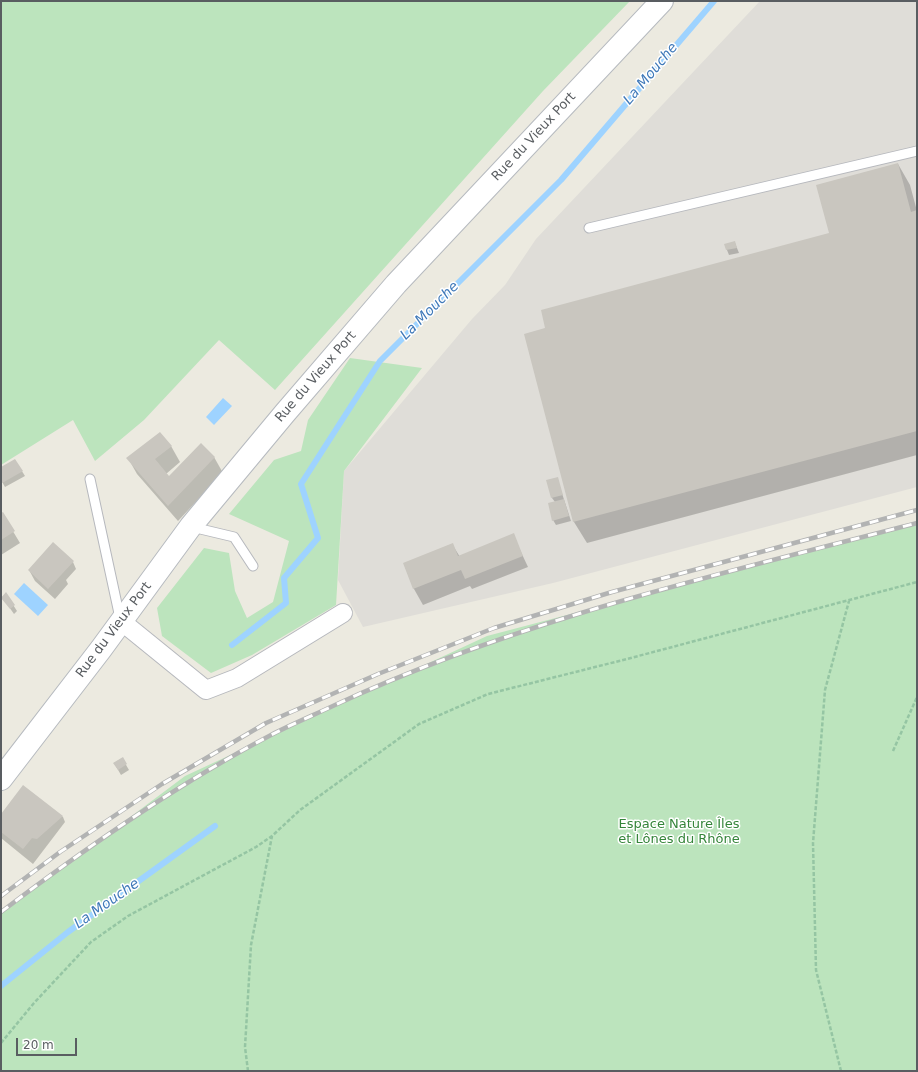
<!DOCTYPE html>
<meta charset="utf-8">
<style>
body{margin:0}
#map{position:relative;width:918px;height:1072px;overflow:hidden;background:#eceae0;font-family:"DejaVu Sans",sans-serif}
canvas{display:block}
.frame{position:absolute;inset:0;border:2px solid #595d61;pointer-events:none}
.scale{position:absolute;left:16px;top:1038px;width:61px;height:18px;box-sizing:border-box;border:2px solid #595d61;border-top:0;padding-left:5px;font-size:12px;line-height:14px;white-space:nowrap;color:#595d61;-webkit-text-stroke:3px #fff;paint-order:stroke}
</style>
<div id="map">
<canvas width="918" height="1072"></canvas>
<div class="frame"></div>
<div class="scale">20 m</div>
</div>
<script>
const ctx = document.querySelector('canvas').getContext('2d');
ctx.lineJoin = 'round';
function fillPath(path, color) {
  ctx.fillStyle = color;
  ctx.fill(path, 'evenodd');
}
function trace(path, color, width, dash) {
  ctx.strokeStyle = color;
  ctx.lineWidth = width;
  ctx.lineCap = dash ? 'butt' : 'round';
  ctx.setLineDash(dash || []);
  ctx.stroke(path);
}
function label(font, color, halo, rows, align = 'center') {
  ctx.font = font + ' "DejaVu Sans",sans-serif';
  ctx.lineWidth = 3;
  ctx.setLineDash([]);
  ctx.textBaseline = 'middle';
  ctx.strokeStyle = halo;
  ctx.fillStyle = color;
  for (const [text, x, y, turn = 0] of rows) {
    ctx.save();
    ctx.translate(x, y);
    ctx.rotate((+turn || 0) * Math.PI / 180);
    ctx.textAlign = isNaN(turn) ? turn : align;
    if (halo) ctx.strokeText(text, 0, 0);
    ctx.fillText(text, 0, 0);
    ctx.restore();
  }
}
fillPath(new Path2D(`
 M 760,1 L 917,1 L 917,487 L 553,583 L 363,627 L 338,580 L 344,471 L 472,319 L 505,285 L 536,239 Z`), '#dfddd8');
fillPath(new Path2D(`
 M 1,1 L 630,1 L 543,91 L 275,390 L 219,340 L 144,420 L 95,461 L 73,420 L 1,465 Z
 M 350,358 L 422,368 L 344,471 L 336,605 L 252,655 L 211,673 L 162,636 L 157,608 L 204,548 L 229,553 L 235,591 L 247,618 L 273,602 L 289,541 L 229,514 L 274,460 L 301,451 L 308,420 Z
 M 917,523 L 917,1071 L 1,1071 L 1,914 L 185,776 L 487,636 Z`), '#bce4bd');
fillPath(new Path2D(`
 M 223,398 L 232,406 L 214,425 L 206,417 Z
 M 24,583 L 48,605 L 38,616 L 14,594 Z`), '#9ed3ff');
fillPath(new Path2D(`
 M 898,164 L 910,185 L 917,211 L 917,455 L 587,543 L 574,522 L 526,335 L 830,234 Z
 M 735,243 L 739,253 L 729,255 L 725,245 Z
 M 171,446 L 180,462 L 166,474 L 169,477 L 214,457 L 223,473 L 178,521 L 137,474 L 128,458 Z
 M 15,460 L 25,476 L 5,487 L 1,480 L 1,468 Z
 M 557,478 L 571,521 L 556,525 L 553,520 L 555,502 L 552,498 Z
 M 2,513 L 20,543 L 1,555 L 1,514 Z
 M 513,535 L 528,567 L 472,589 L 470,586 L 423,605 L 414,589 L 404,564 L 452,544 L 460,557 Z
 M 73,562 L 76,569 L 66,580 L 68,584 L 55,599 L 35,581 L 29,570 Z
 M 6,594 L 17,611 L 14,614 L 2,597 Z
 M 122,758 L 129,770 L 121,775 L 114,763 Z
 M 23,787 L 63,817 L 65,822 L 33,864 L 1,838 L 1,815 Z`), '#0003');
trace(new Path2D(`
 M 232,645 L 286,603 L 284,578 L 318,538 L 301,484 L 380,361 L 561,180 L 714,1
 M 1,986 L 68,932 L 215,826`), '#9ed3ff', 6);
fillPath(new Path2D(`
 M 898,163 L 911,212 L 917,210 L 917,431 L 573,522 L 524,334 L 545,328 L 541,310 L 829,233 L 816,185 Z
 M 735,241 L 737,248 L 726,250 L 724,244 Z
 M 160,432 L 172,446 L 155,459 L 169,476 L 201,443 L 215,457 L 168,506 L 126,458 Z
 M 15,459 L 23,471 L 2,483 L 1,467 Z
 M 558,477 L 563,495 L 551,498 L 546,480 Z
 M 564,499 L 569,516 L 552,521 L 548,503 Z
 M 3,512 L 15,531 L 1,540 L 1,513 Z
 M 514,533 L 523,556 L 465,579 L 461,570 L 413,589 L 403,563 L 453,543 L 458,556 Z
 M 53,542 L 74,561 L 48,589 L 28,570 Z
 M 6,592 L 15,605 L 10,609 L 1,598 Z
 M 123,757 L 127,764 L 118,770 L 113,763 Z
 M 23,785 L 63,816 L 37,839 L 32,838 L 23,849 L 1,832 L 1,814 Z`), '#c9c6bf');
const service = new Path2D(`
 M 589,228 L 917,151
 M 90,479 L 120,618
 M 192,527 L 234,537 L 253,566`);
const minor = new Path2D(`
 M 121,621 L 206,690 L 237,678 L 343,613`);
const secondary = new Path2D(`
 M 1,779 L 101,649 L 191,526 L 285,413 L 396,284 L 662,1`);
trace(service, '#b6b8bd', 11);
trace(minor, '#b6b8bd', 20);
trace(secondary, '#b6babf', 24);
trace(new Path2D(`
 M 893,751 L 917,697
 M 1,1043 L 34,1003 L 91,942 L 128,916 L 256,847 L 272,836 L 300,810 L 419,724 L 488,694 L 627,659 L 917,582
 M 248,1071 L 245,1047 L 251,945 L 272,836
 M 841,1071 L 816,970 L 813,843 L 825,690 L 849,601`), '#95c5a3', 2.5, [4, 2]);
trace(service, '#fff', 9);
trace(minor, '#fff', 18);
trace(secondary, '#fff', 22);
const rail = new Path2D(`
 M 1,896 L 60,852 L 162,784 L 266,723 L 378,674 L 494,628 L 612,592 L 917,510
 M 1,912 C 87,847 176,785 271,735 C 292,724 314,715 335,705 C 520,619 721,574 917,523`);
trace(rail, '#b2b3b3', 4.5);
trace(rail, '#fff', 3, [9]);
label('13px', '#595d61', '#fff', [
 ["Rue du Vieux Port",534,137,-47],
 ["Rue du Vieux Port",316,377,-49],
 ["Rue du Vieux Port",114,630,-53]
]);
label('13px', '#35853a', '#fff', [
 ["Espace Nature Îles",679,825],
 ["et Lônes du Rhône",679,840]
]);
label('italic 14px', '#3f79b9', '#fff', [
 ["La Mouche",651,74,-50],
 ["La Mouche",430,311,-45],
 ["La Mouche",107,904,-35]
]);
</script>
